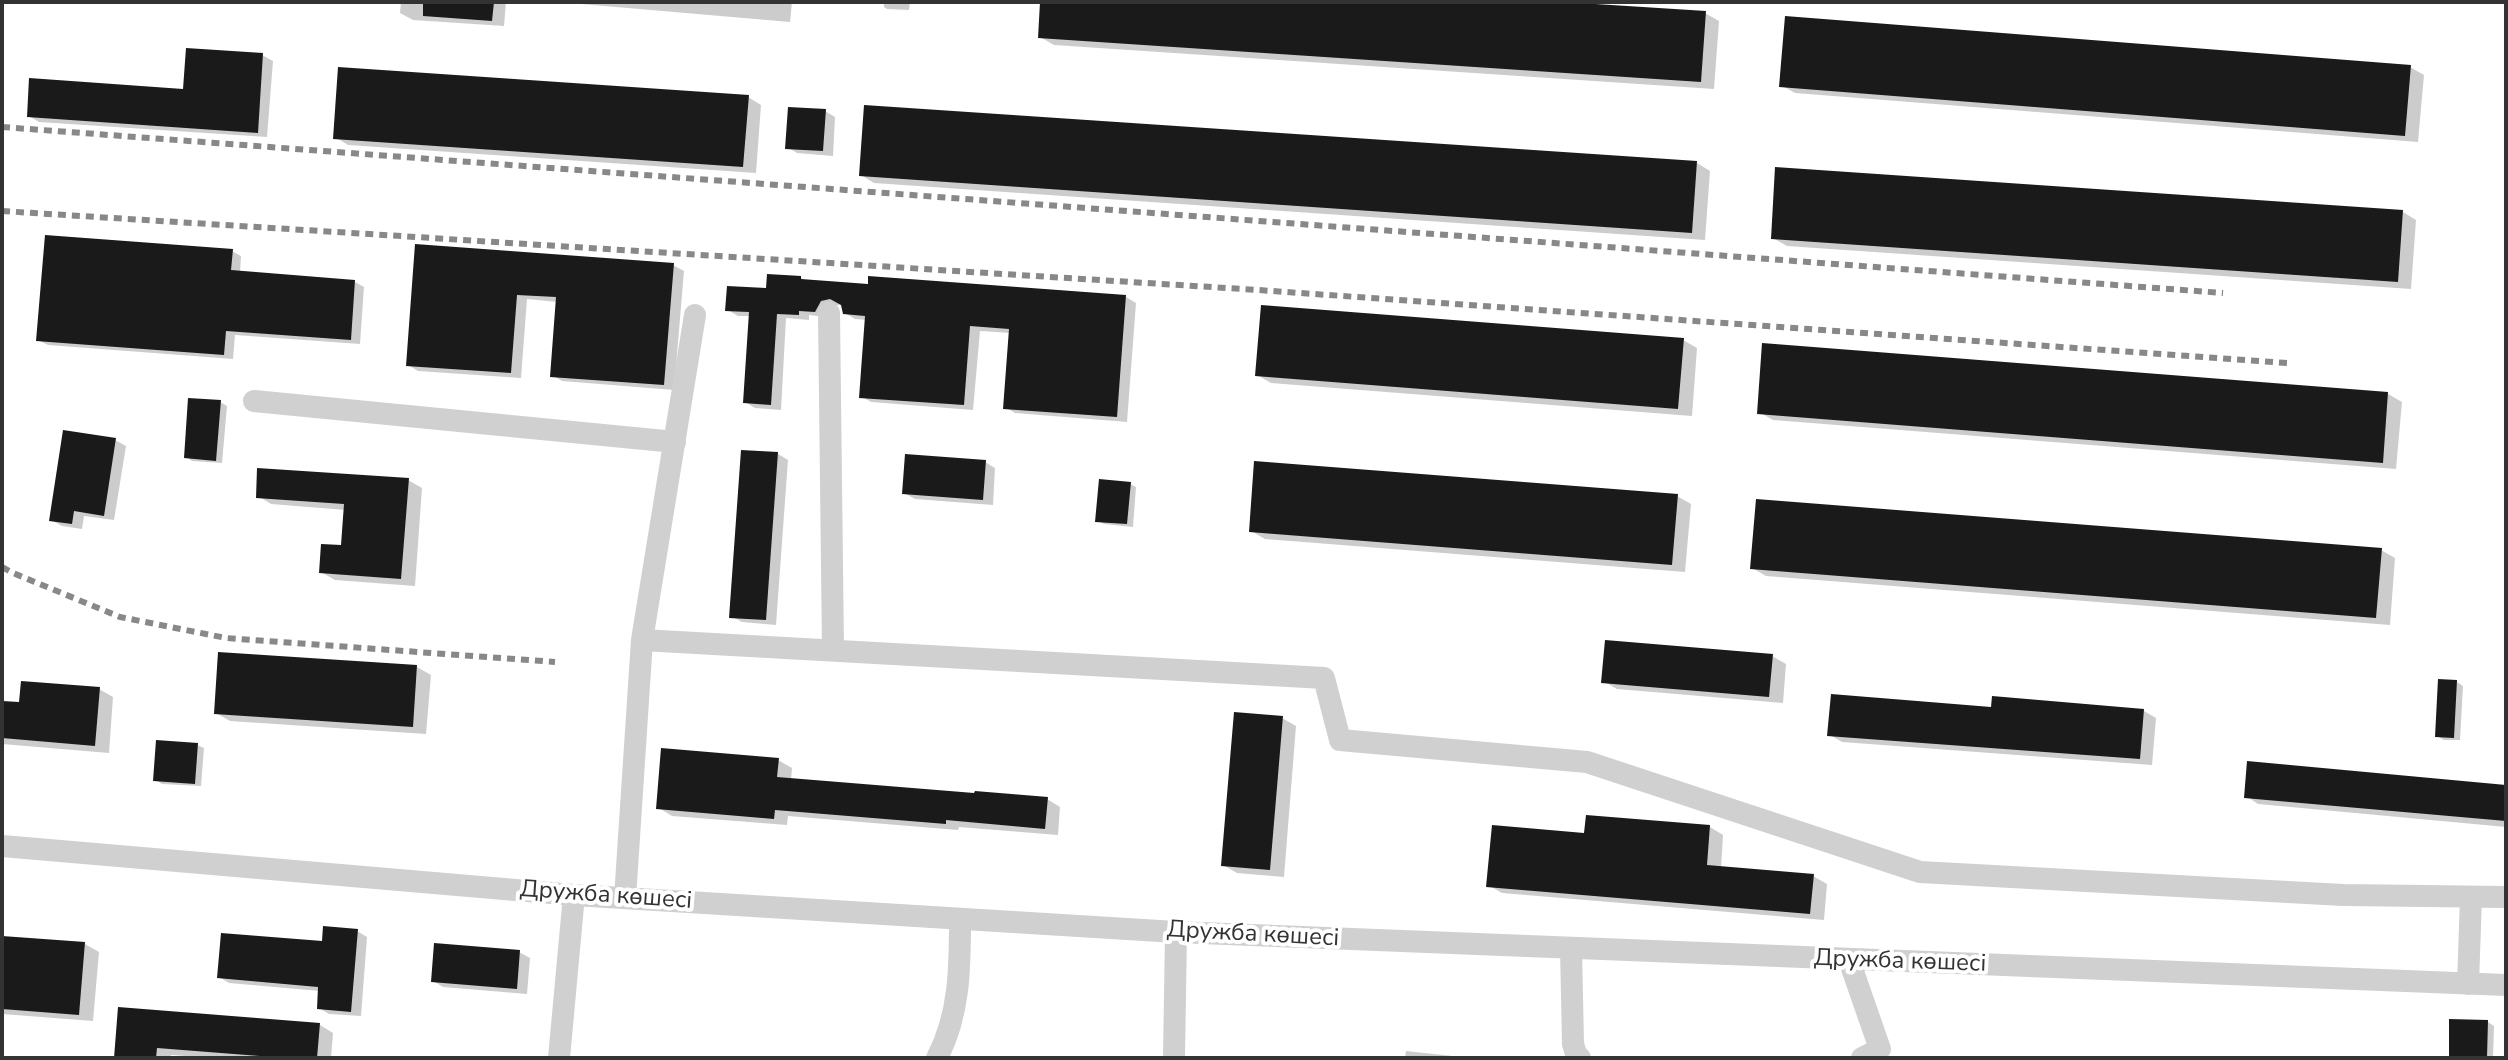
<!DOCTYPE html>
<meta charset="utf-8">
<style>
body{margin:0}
#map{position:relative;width:2508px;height:1060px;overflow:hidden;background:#fff;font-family:"Nunito Sans",sans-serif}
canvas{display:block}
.frame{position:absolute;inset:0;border:4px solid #333;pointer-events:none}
</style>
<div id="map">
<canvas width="2508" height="1060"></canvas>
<div class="frame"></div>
</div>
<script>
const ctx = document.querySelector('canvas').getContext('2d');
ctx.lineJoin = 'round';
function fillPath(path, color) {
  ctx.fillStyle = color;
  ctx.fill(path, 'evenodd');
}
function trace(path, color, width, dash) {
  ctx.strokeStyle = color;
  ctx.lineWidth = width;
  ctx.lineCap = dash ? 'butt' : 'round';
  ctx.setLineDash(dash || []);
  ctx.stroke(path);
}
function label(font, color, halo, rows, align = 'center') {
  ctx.font = font + ' "Nunito Sans",sans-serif';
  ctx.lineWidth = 8;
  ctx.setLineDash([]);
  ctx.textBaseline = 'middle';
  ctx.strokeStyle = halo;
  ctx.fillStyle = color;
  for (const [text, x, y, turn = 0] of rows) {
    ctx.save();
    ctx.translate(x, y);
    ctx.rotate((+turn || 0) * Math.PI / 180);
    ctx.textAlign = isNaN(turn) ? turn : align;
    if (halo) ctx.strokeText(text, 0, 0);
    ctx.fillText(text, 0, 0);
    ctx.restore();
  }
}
fillPath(new Path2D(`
 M 401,2 L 506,2 L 504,26 L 413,20 L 400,13 Z
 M 558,2 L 792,2 L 790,22 Z
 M 884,2 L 910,2 L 909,10 L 887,9 L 884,7 Z
 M 1042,2 L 1533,2 L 1705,13 L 1719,21 L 1714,89 L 1054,45 L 1040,37 Z
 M 262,55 L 273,61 L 267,137 L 39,122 L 29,116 L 185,91 Z
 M 2410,67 L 2424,75 L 2418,142 L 1795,93 L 1781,85 Z
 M 748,97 L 761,105 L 756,173 L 348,145 L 335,137 Z
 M 825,111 L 835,117 L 833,156 L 797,153 L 787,147 Z
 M 1697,163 L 1710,171 L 1705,240 L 874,183 L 861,175 Z
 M 2403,212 L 2416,220 L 2411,289 L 1787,246 L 1773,238 Z
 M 417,246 L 673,265 L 684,271 L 674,390 L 562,381 L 552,375 L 558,302 L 527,299 L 521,378 L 418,371 L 408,365 Z
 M 232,251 L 241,256 L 240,273 L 355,282 L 364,287 L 360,344 L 235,335 L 233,359 L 48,345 L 38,340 Z
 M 801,278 L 807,282 L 1126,297 L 1136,303 L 1127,422 L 1015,413 L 1005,407 L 1011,333 L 980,331 L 973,410 L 871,402 L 861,396 L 867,320 L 855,319 L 845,313 L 842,304 L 832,307 L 826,317 L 809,315 L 809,320 L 786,318 L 781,410 L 755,408 L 745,402 L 750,316 L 738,316 L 728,310 Z
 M 1683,340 L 1697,348 L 1692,416 L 1271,383 L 1257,375 Z
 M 2388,394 L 2402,402 L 2396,469 L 1773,420 L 1759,412 Z
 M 220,402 L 227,406 L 222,463 L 192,461 L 186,457 Z
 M 115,440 L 126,446 L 114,520 L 84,516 L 82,529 L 62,526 L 51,520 Z
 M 778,454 L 788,460 L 776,625 L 742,622 L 731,616 Z
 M 985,462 L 995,468 L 993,505 L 915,499 L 904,493 Z
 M 408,480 L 422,488 L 415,586 L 335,580 L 321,572 L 343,547 L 346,510 L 271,504 L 258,496 Z
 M 1130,484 L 1136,487 L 1133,527 L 1104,524 L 1098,521 Z
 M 1677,496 L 1691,504 L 1685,572 L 1265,539 L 1251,531 Z
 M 2381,550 L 2395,558 L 2390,625 L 1766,576 L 1752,568 Z
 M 1772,656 L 1786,664 L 1783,703 L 1617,689 L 1603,681 Z
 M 417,667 L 431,675 L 426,734 L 230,721 L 216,713 Z
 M 2457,682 L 2463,686 L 2460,740 L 2444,740 L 2437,736 Z
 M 99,689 L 113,697 L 109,753 L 2,744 L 2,703 L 21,704 Z
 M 1992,709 L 2144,711 L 2156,718 L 2152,765 L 1842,742 L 1830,735 Z
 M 1282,718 L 1296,726 L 1284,877 L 1237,873 L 1223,865 Z
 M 2506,740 L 2506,827 L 2258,804 L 2246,796 L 2504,787 Z
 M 197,745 L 204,748 L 201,786 L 162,784 L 156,780 Z
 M 778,760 L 792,768 L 791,780 L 1047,799 L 1060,807 L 1058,835 L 959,827 L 958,830 L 788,816 L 787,825 L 672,816 L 659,808 Z
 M 1710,827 L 1723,835 L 1721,868 L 1813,876 L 1827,884 L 1824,920 L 1502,893 L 1488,885 L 1586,835 Z
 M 357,931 L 367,937 L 361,1016 L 329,1014 L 319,1008 L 320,991 L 229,983 L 219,977 Z
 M 2,938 L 85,944 L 99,952 L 93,1021 L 2,1014 Z
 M 519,952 L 530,958 L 527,994 L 443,987 L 433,981 Z
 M 120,1009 L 320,1025 L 333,1033 L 331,1058 L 214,1058 L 171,1055 L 170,1058 L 116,1058 Z
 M 2488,1022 L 2494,1026 L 2493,1058 L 2452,1058 Z
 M 1406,1051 L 1471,1058 L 1405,1058 Z`), '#0003');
fillPath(new Path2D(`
 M 423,2 L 494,2 L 492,21 L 423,16 Z
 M 1040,2 L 1564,2 L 1706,11 L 1701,82 L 1038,38 Z
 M 1785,16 L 2411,65 L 2405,136 L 1779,87 Z
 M 186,48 L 263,53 L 258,133 L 27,117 L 29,78 L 183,89 Z
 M 338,67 L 749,95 L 743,167 L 333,139 Z
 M 864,105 L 1697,161 L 1692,233 L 859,176 Z
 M 788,107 L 826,109 L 823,151 L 785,149 Z
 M 1775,167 L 2403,210 L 2398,282 L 1771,239 Z
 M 45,235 L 233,249 L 231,270 L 355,280 L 351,340 L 226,331 L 224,355 L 36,341 Z
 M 415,244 L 674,263 L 664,385 L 550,377 L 556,297 L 517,295 L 511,373 L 406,366 Z
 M 767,274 L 801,276 L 801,279 L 868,284 L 868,276 L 1126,295 L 1117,417 L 1003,409 L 1009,329 L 970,326 L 964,405 L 859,398 L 865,316 L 843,314 L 841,305 L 830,299 L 821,301 L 815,312 L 799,311 L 799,315 L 777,314 L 771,405 L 743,403 L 749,312 L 725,311 L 727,286 L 766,288 Z
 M 1261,305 L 1684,338 L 1678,409 L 1255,376 Z
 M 1762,343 L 2388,392 L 2383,463 L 1757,414 Z
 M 188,398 L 221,400 L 216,461 L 184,458 Z
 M 63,430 L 116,438 L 104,516 L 74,511 L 72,524 L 49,521 Z
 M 741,450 L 778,452 L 766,620 L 729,618 Z
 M 905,454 L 986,460 L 983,500 L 902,494 Z
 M 1254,461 L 1678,494 L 1672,565 L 1249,532 Z
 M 257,468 L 409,478 L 401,579 L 319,573 L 321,544 L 341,545 L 344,504 L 256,498 Z
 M 1099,479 L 1131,482 L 1127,524 L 1095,522 Z
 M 1756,499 L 2382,548 L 2376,618 L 1750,569 Z
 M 1605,640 L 1773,654 L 1769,697 L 1601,683 Z
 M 218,652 L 417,665 L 413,727 L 214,714 Z
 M 2438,679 L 2457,680 L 2454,738 L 2435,737 Z
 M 21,681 L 100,687 L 95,746 L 2,738 L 2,701 L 19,702 Z
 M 1831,694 L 1991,707 L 1992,696 L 2144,709 L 2140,759 L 1827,736 Z
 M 1234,712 L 1283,716 L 1270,870 L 1221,866 Z
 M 156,740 L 198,743 L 195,784 L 153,781 Z
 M 661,748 L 779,758 L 777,777 L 974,793 L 975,791 L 1048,797 L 1045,829 L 946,820 L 946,824 L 775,810 L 774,819 L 656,809 Z
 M 2247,761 L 2506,785 L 2506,821 L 2244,798 Z
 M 1586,815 L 1710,825 L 1707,865 L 1814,874 L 1810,914 L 1486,887 L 1492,825 L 1584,833 Z
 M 323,926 L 358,929 L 351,1012 L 317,1009 L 318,987 L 217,978 L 221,933 L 322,941 Z
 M 2,936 L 85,942 L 79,1015 L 2,1009 Z
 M 434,943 L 520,950 L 517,989 L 431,982 Z
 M 118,1007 L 320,1023 L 317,1058 L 285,1058 L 157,1048 L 156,1058 L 114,1058 Z
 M 2449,1019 L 2488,1020 L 2487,1058 L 2449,1058 Z`), '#1a1a1a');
trace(new Path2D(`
 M 829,313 L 833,650
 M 254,401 L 675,442
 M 642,640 L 1324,678 L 1340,740 L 1587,762 L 1920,872 L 2343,895 L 2506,897
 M 2,846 L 574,895 L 1176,932 L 2506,985
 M 625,898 L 642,640 L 695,315
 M 1571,948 L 1573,1044 L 1576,1054 L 1580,1058
 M 1849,960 L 1880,1049 L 1862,1058
 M 2468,984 L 2471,897
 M 559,1058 L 574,895
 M 937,1058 C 960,1014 960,967 960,919
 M 1174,1058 L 1176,932`), '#d0d0d0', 22);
trace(new Path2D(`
 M 2,127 L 2223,293
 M 2,211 L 1258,290 L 2287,363
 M 2,567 L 13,573 L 120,617 L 226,638 L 555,662`), '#888', 6, [8, 6]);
label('24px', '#333', '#fff', [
 ["Дружба көшесі",606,896,4],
 ["Дружба көшесі",1253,935,3],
 ["Дружба көшесі",1900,962,2]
]);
</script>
